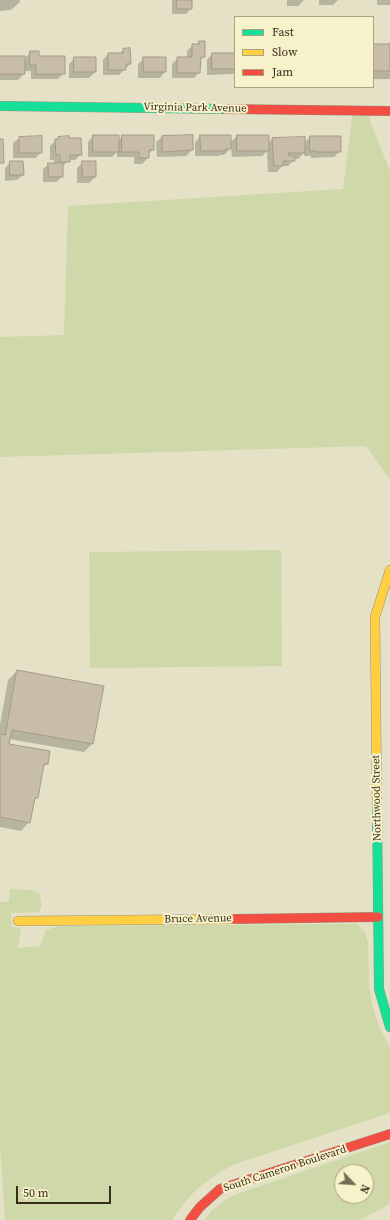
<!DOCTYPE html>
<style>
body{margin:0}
#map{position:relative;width:390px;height:1220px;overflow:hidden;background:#e4e1c7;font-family:"Source Serif 4",serif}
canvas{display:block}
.legend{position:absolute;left:234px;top:16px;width:140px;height:72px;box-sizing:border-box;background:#f8f2cb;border:1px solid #aba384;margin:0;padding:5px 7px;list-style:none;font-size:12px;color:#372d1a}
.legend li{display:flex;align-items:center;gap:8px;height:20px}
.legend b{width:20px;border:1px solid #aba384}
.north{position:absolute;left:334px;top:1164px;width:40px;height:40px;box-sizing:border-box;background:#f8f2cb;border:1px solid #aba384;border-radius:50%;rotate:115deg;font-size:11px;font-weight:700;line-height:16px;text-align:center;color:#372d1a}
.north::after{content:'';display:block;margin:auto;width:14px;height:18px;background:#746c57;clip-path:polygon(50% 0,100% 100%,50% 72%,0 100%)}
.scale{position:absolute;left:16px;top:1186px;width:95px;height:18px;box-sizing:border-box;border:2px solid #372d1a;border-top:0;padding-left:5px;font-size:12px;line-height:14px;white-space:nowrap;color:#372d1a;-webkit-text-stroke:3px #f8f2cb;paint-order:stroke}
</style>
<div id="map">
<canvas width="390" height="1220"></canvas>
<ul class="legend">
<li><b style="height:5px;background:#16e098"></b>Fast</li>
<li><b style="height:5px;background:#ffcf43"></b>Slow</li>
<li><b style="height:5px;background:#f24e42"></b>Jam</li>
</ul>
<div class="north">N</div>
<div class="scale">50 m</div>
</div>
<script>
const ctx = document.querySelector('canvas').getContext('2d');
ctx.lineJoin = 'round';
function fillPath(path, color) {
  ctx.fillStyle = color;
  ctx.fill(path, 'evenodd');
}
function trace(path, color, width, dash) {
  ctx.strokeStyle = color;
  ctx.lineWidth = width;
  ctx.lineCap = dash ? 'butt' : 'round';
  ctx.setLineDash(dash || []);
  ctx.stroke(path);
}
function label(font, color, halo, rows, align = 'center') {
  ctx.font = font + ' "Source Serif 4",serif';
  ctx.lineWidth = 4;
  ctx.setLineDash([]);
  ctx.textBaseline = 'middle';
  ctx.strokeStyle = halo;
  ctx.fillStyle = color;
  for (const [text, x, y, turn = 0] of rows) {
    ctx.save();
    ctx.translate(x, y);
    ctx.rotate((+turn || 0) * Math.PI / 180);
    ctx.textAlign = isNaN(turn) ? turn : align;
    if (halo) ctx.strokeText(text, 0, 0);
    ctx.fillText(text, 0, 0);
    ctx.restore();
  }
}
fillPath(new Path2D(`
 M 353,110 L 368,110 L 370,121 L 390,171 L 390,480 L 366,446 L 0,457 L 0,337 L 64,335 L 68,206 L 343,189 Z
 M 281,550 L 282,666 L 90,668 L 89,552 Z
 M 10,889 L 32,890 L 39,893 C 41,901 43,906 39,912 L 11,913 L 12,927 L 21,928 L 18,948 L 40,946 L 46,930 L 60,926 L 357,924 L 365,932 L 368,943 L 369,988 L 373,1008 L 380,1029 L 390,1047 L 390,1113 L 235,1164 C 206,1179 190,1193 172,1220 L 5,1220 L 0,1143 L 0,902 L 9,902 Z
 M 390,1142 L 390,1204 L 360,1220 L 205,1220 L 211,1211 L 231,1196 ZM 342,1172 L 366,1172 L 366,1196 L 342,1196 Z`), '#cfd8a8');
fillPath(new Path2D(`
 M 0,0 L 20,0 L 20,2 L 11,10 L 0,11 Z
 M 172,0 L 191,0 L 191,8 L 186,14 L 172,14 Z
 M 287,0 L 304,0 L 298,6 L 287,6 Z
 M 309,0 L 338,0 L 333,5 L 319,5 L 319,0 Z
 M 377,0 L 390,0 L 390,5 L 377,5 Z
 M 199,42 L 204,57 L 199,61 L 199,72 L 194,78 L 172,78 L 172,64 L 178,58 L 187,58 L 187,51 L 193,45 L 196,45 Z
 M 390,42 L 390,79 L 373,79 L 373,45 L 387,45 Z
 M 123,50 L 130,64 L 119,75 L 103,75 L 103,60 L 108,54 L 119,54 Z
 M 31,52 L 64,73 L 58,79 L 31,79 L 31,71 L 24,71 L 24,74 L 18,80 L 0,80 L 0,57 L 24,59 Z
 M 212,54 L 235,54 L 235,72 L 233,74 L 207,75 L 207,60 Z
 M 75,58 L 95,72 L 89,78 L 69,78 L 69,64 Z
 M 144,58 L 165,72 L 160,78 L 138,78 L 138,64 Z
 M 93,136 L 118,141 L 123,136 L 153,150 L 148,154 L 148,158 L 142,164 L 134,164 L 134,157 L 117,157 L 117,152 L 112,157 L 88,157 L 88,142 Z
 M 201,136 L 230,143 L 237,136 L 268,143 L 273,139 L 304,143 L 310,137 L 340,151 L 334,157 L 311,158 L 311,156 L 304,156 L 304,153 L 298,159 L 294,159 L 294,160 L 288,166 L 282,166 L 277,172 L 268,172 L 267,151 L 262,156 L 232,157 L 231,148 L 224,155 L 220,155 L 218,156 L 195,156 L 195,142 Z
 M 41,137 L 41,152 L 36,158 L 13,158 L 13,143 L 19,138 Z
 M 162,137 L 192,150 L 186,156 L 157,157 L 156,142 Z
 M 58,138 L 81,154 L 75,160 L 69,160 L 62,167 L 62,177 L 56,182 L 43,182 L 43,169 L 49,164 L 54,164 L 54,160 L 50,160 L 50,146 Z
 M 11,162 L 23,175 L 17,180 L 5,181 L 5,168 Z
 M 83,162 L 95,177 L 89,183 L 77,183 L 77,168 Z
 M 17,671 L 103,687 L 92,744 L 84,752 L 9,739 L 8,745 L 47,764 L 42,768 L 37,798 L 33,801 L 29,822 L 21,831 L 0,827 L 0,725 L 8,680 Z`), '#0003');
const building = new Path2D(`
 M 177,0 L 192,0 L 192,9 L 177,9 Z
 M 199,41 L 205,41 L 205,57 L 201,57 L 200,73 L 177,73 L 177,57 L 192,57 L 192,44 L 199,44 Z
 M 373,44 L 390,44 L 390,71 L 373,71 Z
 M 130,48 L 131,64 L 126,64 L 126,70 L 108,70 L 108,53 L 123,53 L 123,49 Z
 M 30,51 L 39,51 L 39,56 L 65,56 L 65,74 L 36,74 L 36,65 L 30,65 Z
 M 212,53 L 235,53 L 235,69 L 212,69 Z
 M 0,56 L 25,56 L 25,74 L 0,74 Z
 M 74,57 L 96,57 L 96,72 L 74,72 Z
 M 143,57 L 166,57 L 166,72 L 144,72 Z
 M 93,135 L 119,135 L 119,152 L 93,152 Z
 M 122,135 L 154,135 L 154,150 L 149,150 L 149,158 L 139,158 L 139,152 L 122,152 Z
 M 193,135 L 193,150 L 162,152 L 162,136 Z
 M 200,135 L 231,135 L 231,149 L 225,149 L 225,151 L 201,151 Z
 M 237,135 L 269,135 L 269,151 L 237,151 Z
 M 42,136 L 42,153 L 19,153 L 19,137 Z
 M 69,136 L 69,138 L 81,138 L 82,155 L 70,155 L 70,162 L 60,162 L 60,155 L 56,155 L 55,139 L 58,139 L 58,137 Z
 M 310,136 L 341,136 L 341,152 L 317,152 L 317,151 L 310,151 Z
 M 305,137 L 305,153 L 288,153 L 289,156 L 295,156 L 295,161 L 283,161 L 283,166 L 274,166 L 272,138 Z
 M 0,139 L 3,139 L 4,163 L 0,163 Z
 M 10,161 L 23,161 L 24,175 L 10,175 Z
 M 82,161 L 96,161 L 96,177 L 83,177 Z
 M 48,163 L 63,163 L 63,177 L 49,177 Z
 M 17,670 L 104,686 L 93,744 L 12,730 L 9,744 L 50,751 L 48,764 L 44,764 L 38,798 L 35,798 L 30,823 L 0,817 L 0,734 L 5,735 Z`);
fillPath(building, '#c8bea8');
trace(building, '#a49b87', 1);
const fast = new Path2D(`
 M 0,106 L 225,109
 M 377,808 L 379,989 L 390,1027`);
const slow = new Path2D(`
 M 377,808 L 375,617 L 390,570
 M 18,921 L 234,919`);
const jam = new Path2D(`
 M 225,109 L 390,111
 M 234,919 L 378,917
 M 190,1220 L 200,1207 L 220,1189 L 390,1134`);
trace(fast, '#989381', 10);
trace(slow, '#989381', 10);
trace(jam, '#989381', 10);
trace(fast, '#16e098', 9);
trace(slow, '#ffcf43', 9);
trace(jam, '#f24e42', 9);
label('11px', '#372d1a', '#f8f2cb', [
 ["Virginia Park Avenue",195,108,1],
 ["Northwood Street",377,798,-91],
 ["Bruce Avenue",198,919,-1],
 ["South Cameron Boulevard",285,1169,-18]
]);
</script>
